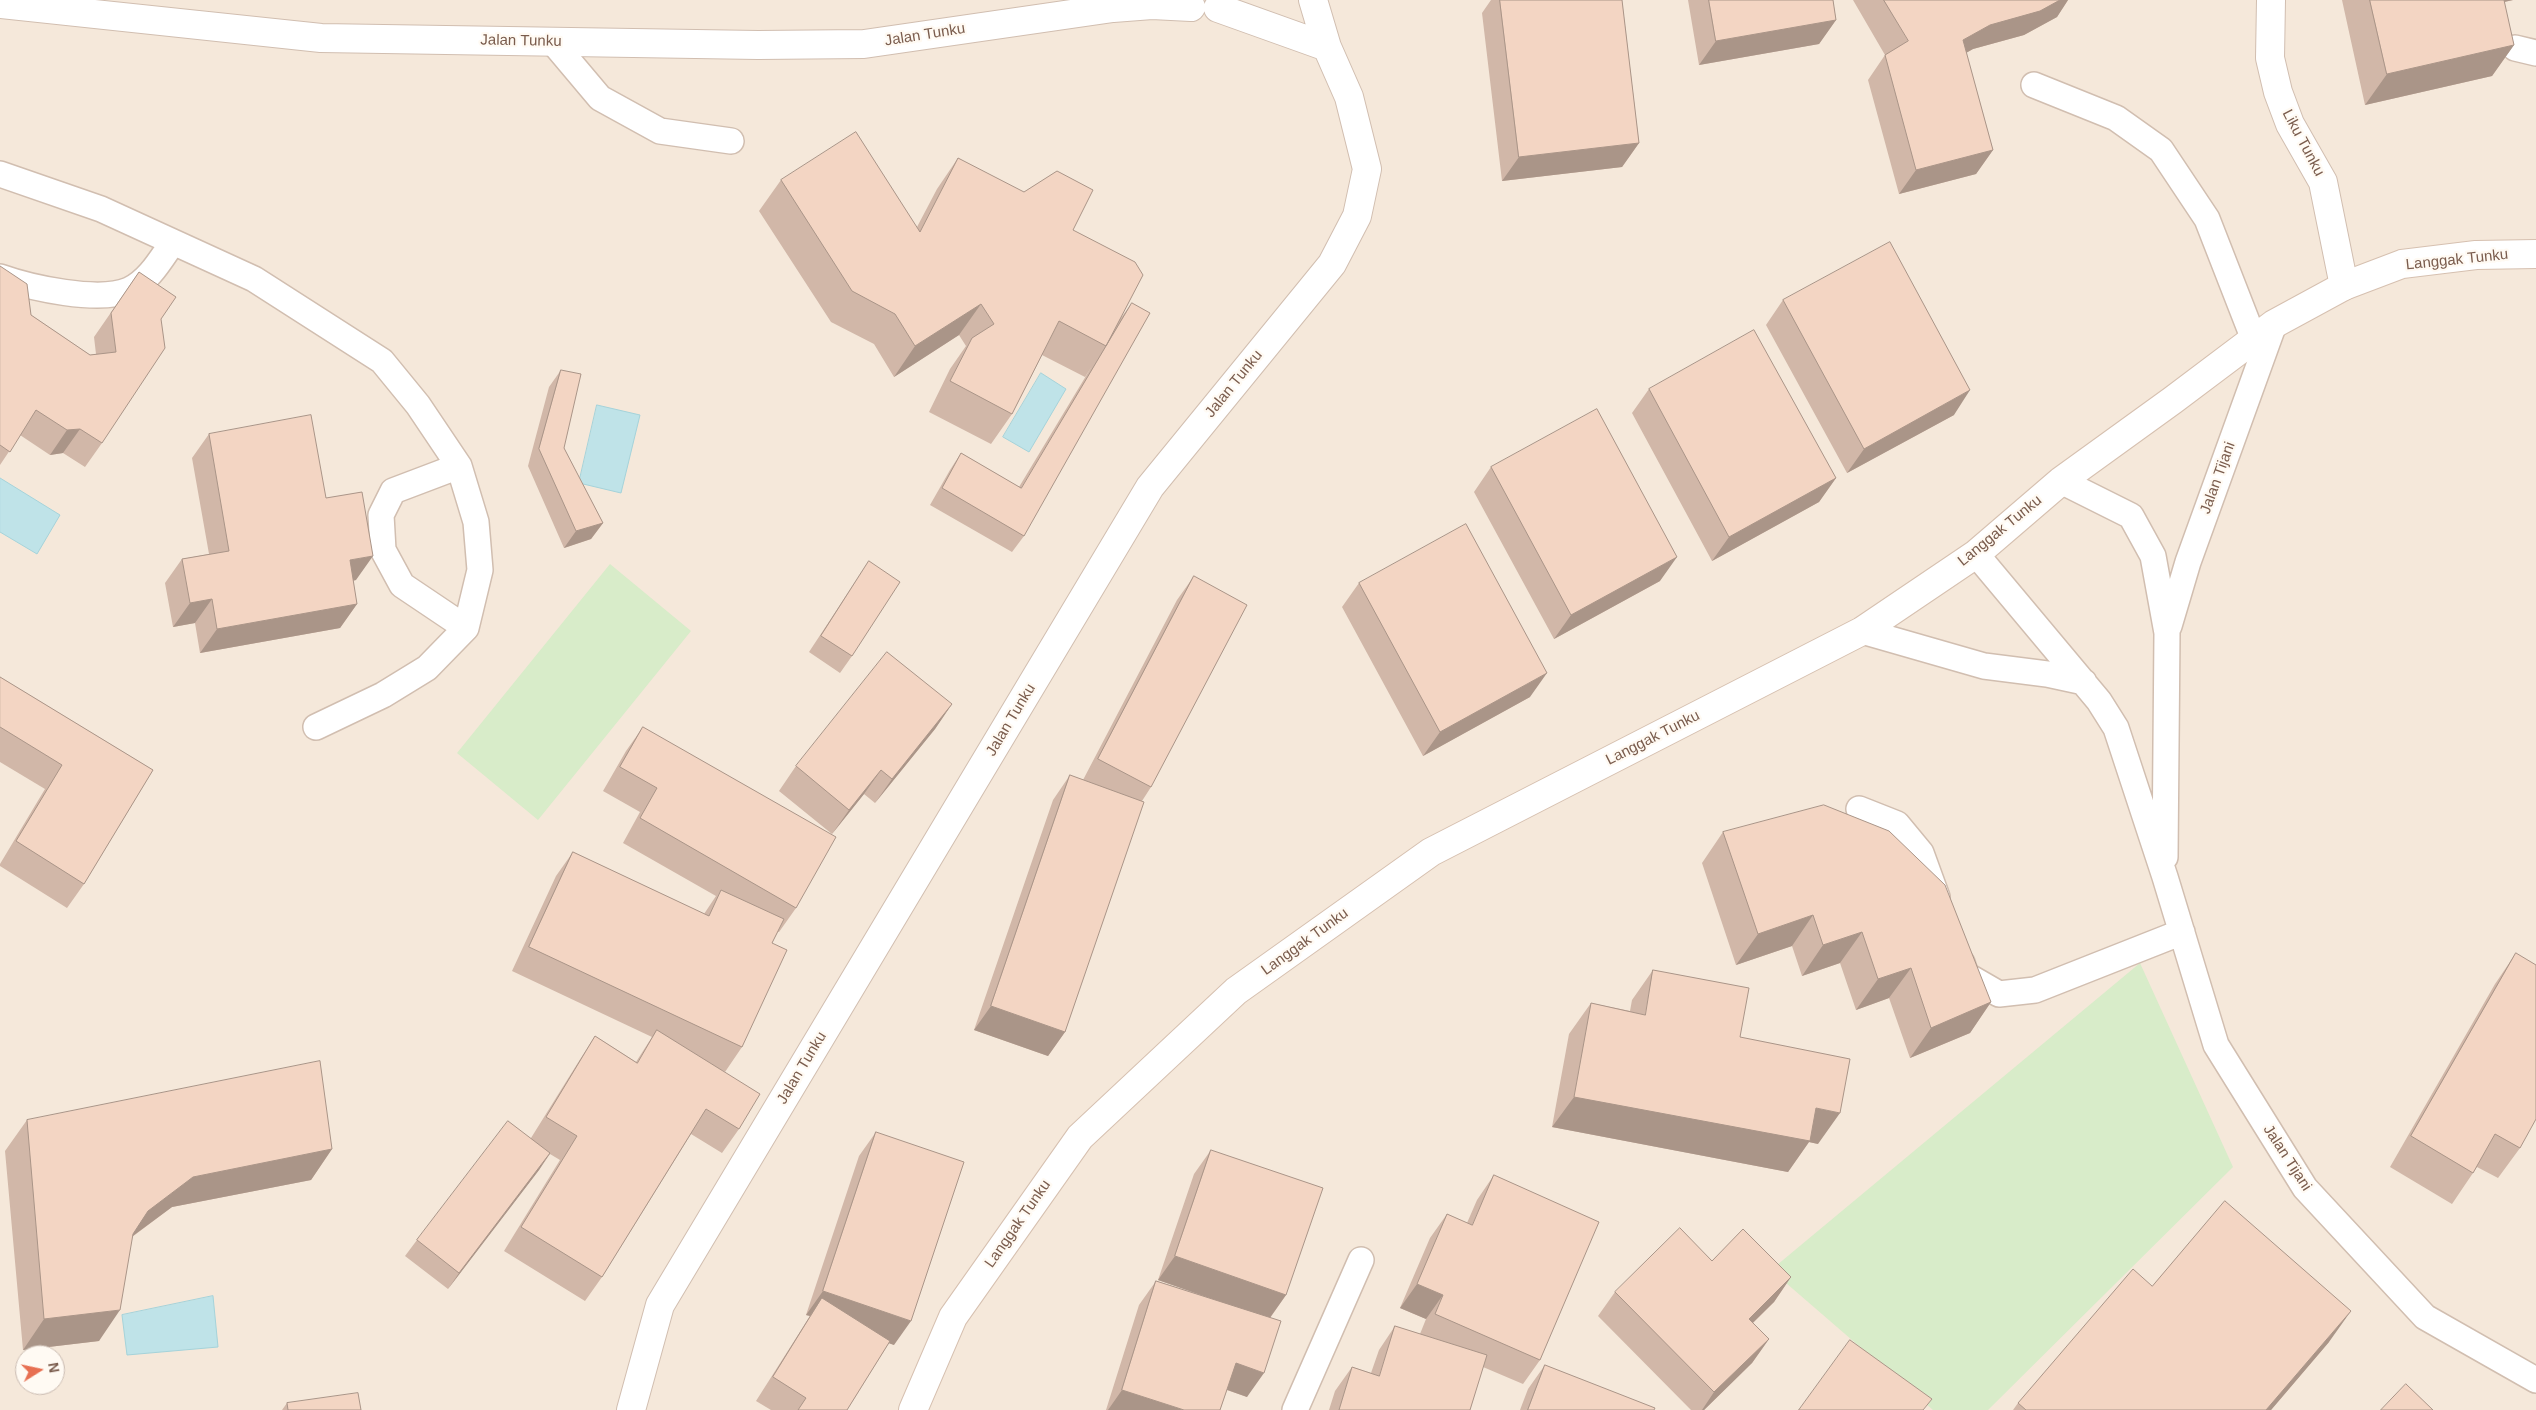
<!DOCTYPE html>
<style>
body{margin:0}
#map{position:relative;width:2536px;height:1410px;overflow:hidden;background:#fdf6ec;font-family:Arial,sans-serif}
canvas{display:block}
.north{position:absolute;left:15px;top:1345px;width:50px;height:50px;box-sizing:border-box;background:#fffaf3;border:1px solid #cabbb1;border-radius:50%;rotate:80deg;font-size:14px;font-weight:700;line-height:20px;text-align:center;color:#7a5c4d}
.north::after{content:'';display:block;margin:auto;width:18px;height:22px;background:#e76f51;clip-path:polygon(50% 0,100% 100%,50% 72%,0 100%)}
</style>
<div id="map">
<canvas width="2536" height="1410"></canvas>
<div class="north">N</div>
</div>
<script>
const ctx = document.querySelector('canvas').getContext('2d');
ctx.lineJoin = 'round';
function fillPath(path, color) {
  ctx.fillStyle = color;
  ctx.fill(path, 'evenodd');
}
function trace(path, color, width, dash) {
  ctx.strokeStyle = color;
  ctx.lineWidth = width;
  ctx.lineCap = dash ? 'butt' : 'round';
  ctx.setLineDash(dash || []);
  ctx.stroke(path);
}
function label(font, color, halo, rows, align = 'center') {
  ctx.font = font + ' Arial,sans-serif';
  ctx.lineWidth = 4.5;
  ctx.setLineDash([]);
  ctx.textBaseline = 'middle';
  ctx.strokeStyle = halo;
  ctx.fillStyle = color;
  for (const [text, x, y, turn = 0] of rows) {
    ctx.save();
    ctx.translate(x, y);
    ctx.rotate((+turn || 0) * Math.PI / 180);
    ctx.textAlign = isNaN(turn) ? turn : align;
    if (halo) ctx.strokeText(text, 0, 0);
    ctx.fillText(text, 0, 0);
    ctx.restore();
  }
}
fillPath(new Path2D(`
 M 0,0 L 2536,0 L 2536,1410 L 0,1410 ZM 25,1355 L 55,1355 L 55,1385 L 25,1385 Z`), '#f5e8da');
fillPath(new Path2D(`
 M 610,564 L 691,631 L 538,820 L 457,753 Z
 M 2140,963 L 2233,1167 L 1988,1410 L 1933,1410 L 1771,1270 Z`), '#d8ecc9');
const water = new Path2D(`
 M 1041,373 L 1066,389 L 1029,452 L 1003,437 Z
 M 597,405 L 640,415 L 621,493 L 579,483 Z
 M 0,478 L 60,515 L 37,554 L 0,532 Z
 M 213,1296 L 218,1347 L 127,1355 L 122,1315 Z`);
fillPath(water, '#bfe3e8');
trace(water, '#a5d3da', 1);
const lane = new Path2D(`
 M 552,41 L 600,98 L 660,131 L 731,141
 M 2515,48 L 2536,53
 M 2034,85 L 2116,118 L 2161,150 L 2207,219 L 2253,337
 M 0,174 L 101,209 L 254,279 L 382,361 L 418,405 L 459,466 L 476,522 L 480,570 L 466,628 L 427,668 L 383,695 L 316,727
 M 0,277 C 31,288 99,303 129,290 C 149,281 161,259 173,242
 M 459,466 L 393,491 L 381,515 L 383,550 L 402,585 L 466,628
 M 2061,481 L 2131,516 L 2153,556 L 2167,633 L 2165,857
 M 1976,554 L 2099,701 L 2116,728 L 2165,877 L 2216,1045 L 2305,1188 L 2425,1317 L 2536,1380
 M 2169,626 L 2188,562 L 2274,324
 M 1862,631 L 1984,666 L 2047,674 L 2084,682
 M 1859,809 L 1897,824 L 1921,853 L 1937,897
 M 1962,963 L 1966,975 L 1999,994 L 2035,990 L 2182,932
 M 1295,1410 L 1361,1260`);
const street = new Path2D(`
 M 2271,0 L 2270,58 L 2278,92 L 2290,124 L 2323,182 L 2344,286
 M 0,4 L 321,38 L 758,45 L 864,44 L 1113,8 L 1152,5 L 1191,7
 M 1218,8 L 1327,47
 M 631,1410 L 660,1305 L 1150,487 L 1332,264 L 1357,216 L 1367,169 L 1349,97 L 1327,47 L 1313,0`);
const secondary = new Path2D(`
 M 913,1410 L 953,1317 L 1080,1137 L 1236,991 L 1431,852 L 1862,631 L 1976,554 L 2061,481 L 2173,400 L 2274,324 L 2344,286 L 2402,264 L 2476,255 L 2536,254`);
trace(lane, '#d1beb0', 28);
trace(street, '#d1beb0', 30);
trace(secondary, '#d6c0b0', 30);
trace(lane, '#fff', 25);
trace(street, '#fff', 28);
trace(secondary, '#fff', 28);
fillPath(new Path2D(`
 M 1491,0 L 1622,0 L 1639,143 L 1622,167 L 1502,181 L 1482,13 Z
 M 1688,0 L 1833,0 L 1836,20 L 1819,44 L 1699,65 Z
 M 1853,0 L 2068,0 L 2057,17 L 2024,35 L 1973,49 L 1966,53 L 1993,150 L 1976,174 L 1899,194 L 1868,80 L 1885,55 Z
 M 2342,0 L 2513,0 L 2504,2 L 2514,45 L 2492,76 L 2365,105 Z
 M 958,158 L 1073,230 L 1120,319 L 1132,303 L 1024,536 L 1012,552 L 930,505 L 950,470 L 961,453 L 1019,487 L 1092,366 L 1085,377 L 1042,355 L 1012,414 L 991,444 L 929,412 L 950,369 L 966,346 L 959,335 L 894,377 L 874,344 L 831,322 L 759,211 L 781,180 L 917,227 L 937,189 Z
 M 0,266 L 31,315 L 90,355 L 96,354 L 94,337 L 139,272 L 161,319 L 102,443 L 85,467 L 63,453 L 50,455 L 20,435 L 0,465 Z
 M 1783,300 L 1954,415 L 1847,473 L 1766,325 Z
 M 561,370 L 564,448 L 603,523 L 591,539 L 564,548 L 528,466 L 549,387 Z
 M 1649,389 L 1836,478 L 1819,502 L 1712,561 L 1632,413 Z
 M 209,434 L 326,498 L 356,580 L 353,581 L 357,604 L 340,628 L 200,653 L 195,623 L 173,627 L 165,583 L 182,559 L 209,554 L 192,458 Z
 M 1491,467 L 1660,581 L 1554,639 L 1474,492 Z
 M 869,561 L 852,656 L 840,673 L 809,652 Z
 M 1194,576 L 1151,787 L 1142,801 L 1065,1032 L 1048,1056 L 974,1030 L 1053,800 L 1070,775 L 1083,780 L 1177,600 Z
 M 1359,583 L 1530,697 L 1423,756 L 1342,607 Z
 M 0,677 L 153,770 L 84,884 L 67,908 L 0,866 L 0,864 L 45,789 L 0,762 Z
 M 952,704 L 935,729 L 875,803 L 864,794 L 832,834 L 779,791 L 796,766 Z
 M 643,727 L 796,908 L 779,932 L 778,932 L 772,943 L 742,1047 L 725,1072 L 722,1070 L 739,1129 L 722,1153 L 691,1134 L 602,1277 L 585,1301 L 504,1251 L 560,1160 L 550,1154 L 539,1170 L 448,1289 L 405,1256 L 417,1240 L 531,1138 L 579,1061 L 595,1036 L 636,1062 L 652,1037 L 512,971 L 556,876 L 573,852 L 704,914 L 716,896 L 623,843 L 640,812 L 603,791 L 626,751 Z
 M 1723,832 L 1991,1002 L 1970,1033 L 1910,1058 L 1889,998 L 1856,1010 L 1840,963 L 1802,976 L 1792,946 L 1736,965 L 1702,863 Z
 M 2516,953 L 2520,1148 L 2498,1178 L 2477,1167 L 2452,1204 L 2390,1167 L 2495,984 Z
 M 1653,970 L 1740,1037 L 1818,1144 L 1809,1142 L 1788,1172 L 1552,1127 L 1569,1034 L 1591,1003 L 1630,1011 L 1632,1000 Z
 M 27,1120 L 332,1149 L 311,1180 L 172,1207 L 132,1237 L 99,1341 L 23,1350 L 5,1151 Z
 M 876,1132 L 894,1345 L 889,1343 L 847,1410 L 771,1410 L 756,1401 L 810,1316 L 806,1315 L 859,1156 Z
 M 1211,1150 L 1286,1295 L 1270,1318 L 1247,1397 L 1227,1390 L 1220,1410 L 1106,1410 L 1139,1305 L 1156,1281 L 1207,1297 L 1158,1280 L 1194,1174 Z
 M 1494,1175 L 1540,1360 L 1523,1384 L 1483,1367 L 1470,1410 L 1329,1410 L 1335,1391 L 1352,1367 L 1371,1373 L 1379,1350 L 1395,1326 L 1420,1334 L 1426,1319 L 1400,1308 L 1430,1238 L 1447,1214 L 1467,1223 L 1477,1200 Z
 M 1712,1261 L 1791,1277 L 1774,1302 L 1753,1323 L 1769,1339 L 1752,1363 L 1704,1410 L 1691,1410 L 1598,1316 L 1615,1292 Z
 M 2152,1286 L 2329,1342 L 2271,1410 L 2013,1410 L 2018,1403 Z
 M 1545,1365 L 1654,1410 L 1520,1410 L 1528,1389 Z
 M 287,1403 L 361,1410 L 282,1410 Z`), '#d1b7a8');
fillPath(new Path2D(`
 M 2060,0 L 2068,0 L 2057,17 L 2024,35 L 1973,49 L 1946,64 L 1963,40 L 1990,25 Z
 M 2483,0 L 2513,0 L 2477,8 Z
 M 1836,20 L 1819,44 L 1699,65 L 1716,41 Z
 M 2514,45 L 2492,76 L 2365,105 L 2387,74 Z
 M 1639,143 L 1622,167 L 1502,181 L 1519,157 Z
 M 1993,150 L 1976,174 L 1899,194 L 1916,170 Z
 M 981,304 L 959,335 L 894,377 L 915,346 Z
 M 1970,390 L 1954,415 L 1847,473 L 1864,449 Z
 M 80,429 L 63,453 L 50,455 L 67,430 Z
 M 1836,478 L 1819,502 L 1712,561 L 1729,537 Z
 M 603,523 L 591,539 L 564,548 L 576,531 Z
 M 373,556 L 356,580 L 333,584 L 350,560 Z
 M 1677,557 L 1660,581 L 1554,639 L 1571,615 Z
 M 212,599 L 195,623 L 173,627 L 190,603 Z
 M 357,604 L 340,628 L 200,653 L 217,629 Z
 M 1547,673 L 1530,697 L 1423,756 L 1440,732 Z
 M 952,704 L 935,729 L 875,803 L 892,779 Z
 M 881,770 L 864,794 L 832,834 L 849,810 Z
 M 1813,915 L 1792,946 L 1736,965 L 1758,934 Z
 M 1862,932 L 1840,963 L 1802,976 L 1823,945 Z
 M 1911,968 L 1889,998 L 1856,1010 L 1878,979 Z
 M 1991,1002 L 1970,1033 L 1910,1058 L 1931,1028 Z
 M 991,1006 L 1065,1032 L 1048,1056 L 974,1030 Z
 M 1574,1097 L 1816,1108 L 1840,1113 L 1818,1144 L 1809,1142 L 1788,1172 L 1552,1127 Z
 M 332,1149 L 311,1180 L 172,1207 L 126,1241 L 148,1211 L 193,1177 Z
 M 550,1153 L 539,1170 L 448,1289 L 459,1273 Z
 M 1175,1256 L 1286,1295 L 1269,1319 L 1158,1280 Z
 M 1791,1277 L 1774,1302 L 1732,1343 L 1749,1319 Z
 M 1417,1284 L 1443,1295 L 1426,1319 L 1400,1308 Z
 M 823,1291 L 911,1321 L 894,1345 L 811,1316 L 822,1298 L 810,1316 L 806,1315 Z
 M 120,1310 L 99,1341 L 23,1350 L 44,1319 Z
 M 2351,1311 L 2329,1342 L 2271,1410 L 2266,1410 Z
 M 1769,1339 L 1752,1363 L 1704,1410 L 1702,1410 L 1714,1392 Z
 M 1236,1363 L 1264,1373 L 1247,1397 L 1219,1387 Z
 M 1122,1390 L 1184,1410 L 1108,1410 Z`), '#aa9588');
const building = new Path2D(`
 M 1500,0 L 1622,0 L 1639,143 L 1519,157 Z
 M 1709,0 L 1833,0 L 1836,20 L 1716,41 Z
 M 1884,0 L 2060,0 L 2040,11 L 1990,25 L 1963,40 L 1993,150 L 1916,170 L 1885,55 L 1908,41 Z
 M 2370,0 L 2504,0 L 2514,45 L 2387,74 Z
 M 856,132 L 920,232 L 958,158 L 1024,192 L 1057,171 L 1093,190 L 1073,230 L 1135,262 L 1143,275 L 1106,346 L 1059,321 L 1012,414 L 950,381 L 972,338 L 994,324 L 981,304 L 915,346 L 895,314 L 852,291 L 781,180 Z
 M 1890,242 L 1970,390 L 1864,449 L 1783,300 Z
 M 0,266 L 27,284 L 31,315 L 90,355 L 116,352 L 111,313 L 139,272 L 176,297 L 161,319 L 165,348 L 102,443 L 80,429 L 67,430 L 36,410 L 10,452 L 0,445 Z
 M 1132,303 L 1150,313 L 1024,536 L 942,488 L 961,453 L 1021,488 Z
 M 1754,330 L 1836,478 L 1729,537 L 1649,389 Z
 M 561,370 L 581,374 L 564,448 L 603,523 L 576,531 L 539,449 Z
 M 1597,409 L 1677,557 L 1571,615 L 1491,467 Z
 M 311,415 L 326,498 L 362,492 L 373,556 L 350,560 L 357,604 L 217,629 L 212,599 L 190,603 L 182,559 L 229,551 L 209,434 Z
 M 1466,524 L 1547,673 L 1440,732 L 1359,583 Z
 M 869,561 L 900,582 L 852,656 L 821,636 Z
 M 1194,576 L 1247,605 L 1151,787 L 1098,759 Z
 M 887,652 L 952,704 L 892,779 L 881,770 L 849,810 L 796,766 Z
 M 0,677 L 153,770 L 84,884 L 16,841 L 62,765 L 0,727 Z
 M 643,727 L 836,837 L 796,908 L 640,818 L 657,788 L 620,767 Z
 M 1070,775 L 1144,802 L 1065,1032 L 991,1006 Z
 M 1824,805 L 1889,831 L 1945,885 L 1991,1002 L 1931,1028 L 1911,968 L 1878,979 L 1862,932 L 1823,945 L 1813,915 L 1758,934 L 1723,832 Z
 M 573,852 L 709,916 L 721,890 L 784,919 L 772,943 L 787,950 L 742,1047 L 529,947 Z
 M 2516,953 L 2536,965 L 2536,1119 L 2520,1148 L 2495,1134 L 2473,1173 L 2411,1136 Z
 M 1653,970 L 1749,988 L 1740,1037 L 1850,1059 L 1840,1113 L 1816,1108 L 1810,1141 L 1574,1097 L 1591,1003 L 1645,1015 Z
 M 657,1030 L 760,1094 L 739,1129 L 706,1109 L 602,1277 L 521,1227 L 577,1136 L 546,1117 L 595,1036 L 637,1063 Z
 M 320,1061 L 332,1149 L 193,1177 L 148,1211 L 133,1234 L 120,1310 L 44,1319 L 27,1120 Z
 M 508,1121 L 550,1153 L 459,1273 L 417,1240 Z
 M 876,1132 L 964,1162 L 911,1321 L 823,1291 Z
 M 1211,1150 L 1323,1188 L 1286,1295 L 1175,1256 Z
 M 1494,1175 L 1599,1222 L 1540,1360 L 1435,1314 L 1443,1295 L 1417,1284 L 1447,1214 L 1472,1225 Z
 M 2225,1201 L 2351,1311 L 2266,1410 L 2026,1410 L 2018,1403 L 2133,1269 L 2152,1286 Z
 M 1680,1228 L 1712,1261 L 1743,1229 L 1791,1277 L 1749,1319 L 1769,1339 L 1714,1392 L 1615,1292 Z
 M 1156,1281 L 1281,1321 L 1264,1373 L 1236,1363 L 1220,1410 L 1184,1410 L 1122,1390 Z
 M 822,1298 L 890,1341 L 847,1410 L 798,1410 L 806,1398 L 773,1377 Z
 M 1395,1326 L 1487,1355 L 1470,1410 L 1339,1410 L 1352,1367 L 1379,1376 Z
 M 1850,1340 L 1932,1399 L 1923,1410 L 1799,1410 Z
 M 1545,1365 L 1655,1408 L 1654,1410 L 1528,1410 Z
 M 2406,1384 L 2433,1410 L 2381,1410 Z
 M 358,1393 L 361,1410 L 288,1410 L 287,1403 Z`);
fillPath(building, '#f3d5c3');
trace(building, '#aa9588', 1);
label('15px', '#7a5c4d', '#fffaf3', [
 ["Jalan Tunku",925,35,-9],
 ["Jalan Tunku",521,41,1],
 ["Liku Tunku",2303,143,62],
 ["Langgak Tunku",2457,260,-6],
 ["Jalan Tunku",1234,384,-51],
 ["Jalan Tijani",2218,478,-70],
 ["Langgak Tunku",2000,531,-39],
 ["Jalan Tunku",1011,720,-59],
 ["Langgak Tunku",1653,738,-27],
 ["Langgak Tunku",1305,942,-36],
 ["Jalan Tunku",802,1068,-59],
 ["Jalan Tijani",2287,1158,57],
 ["Langgak Tunku",1018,1224,-55]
]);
</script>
